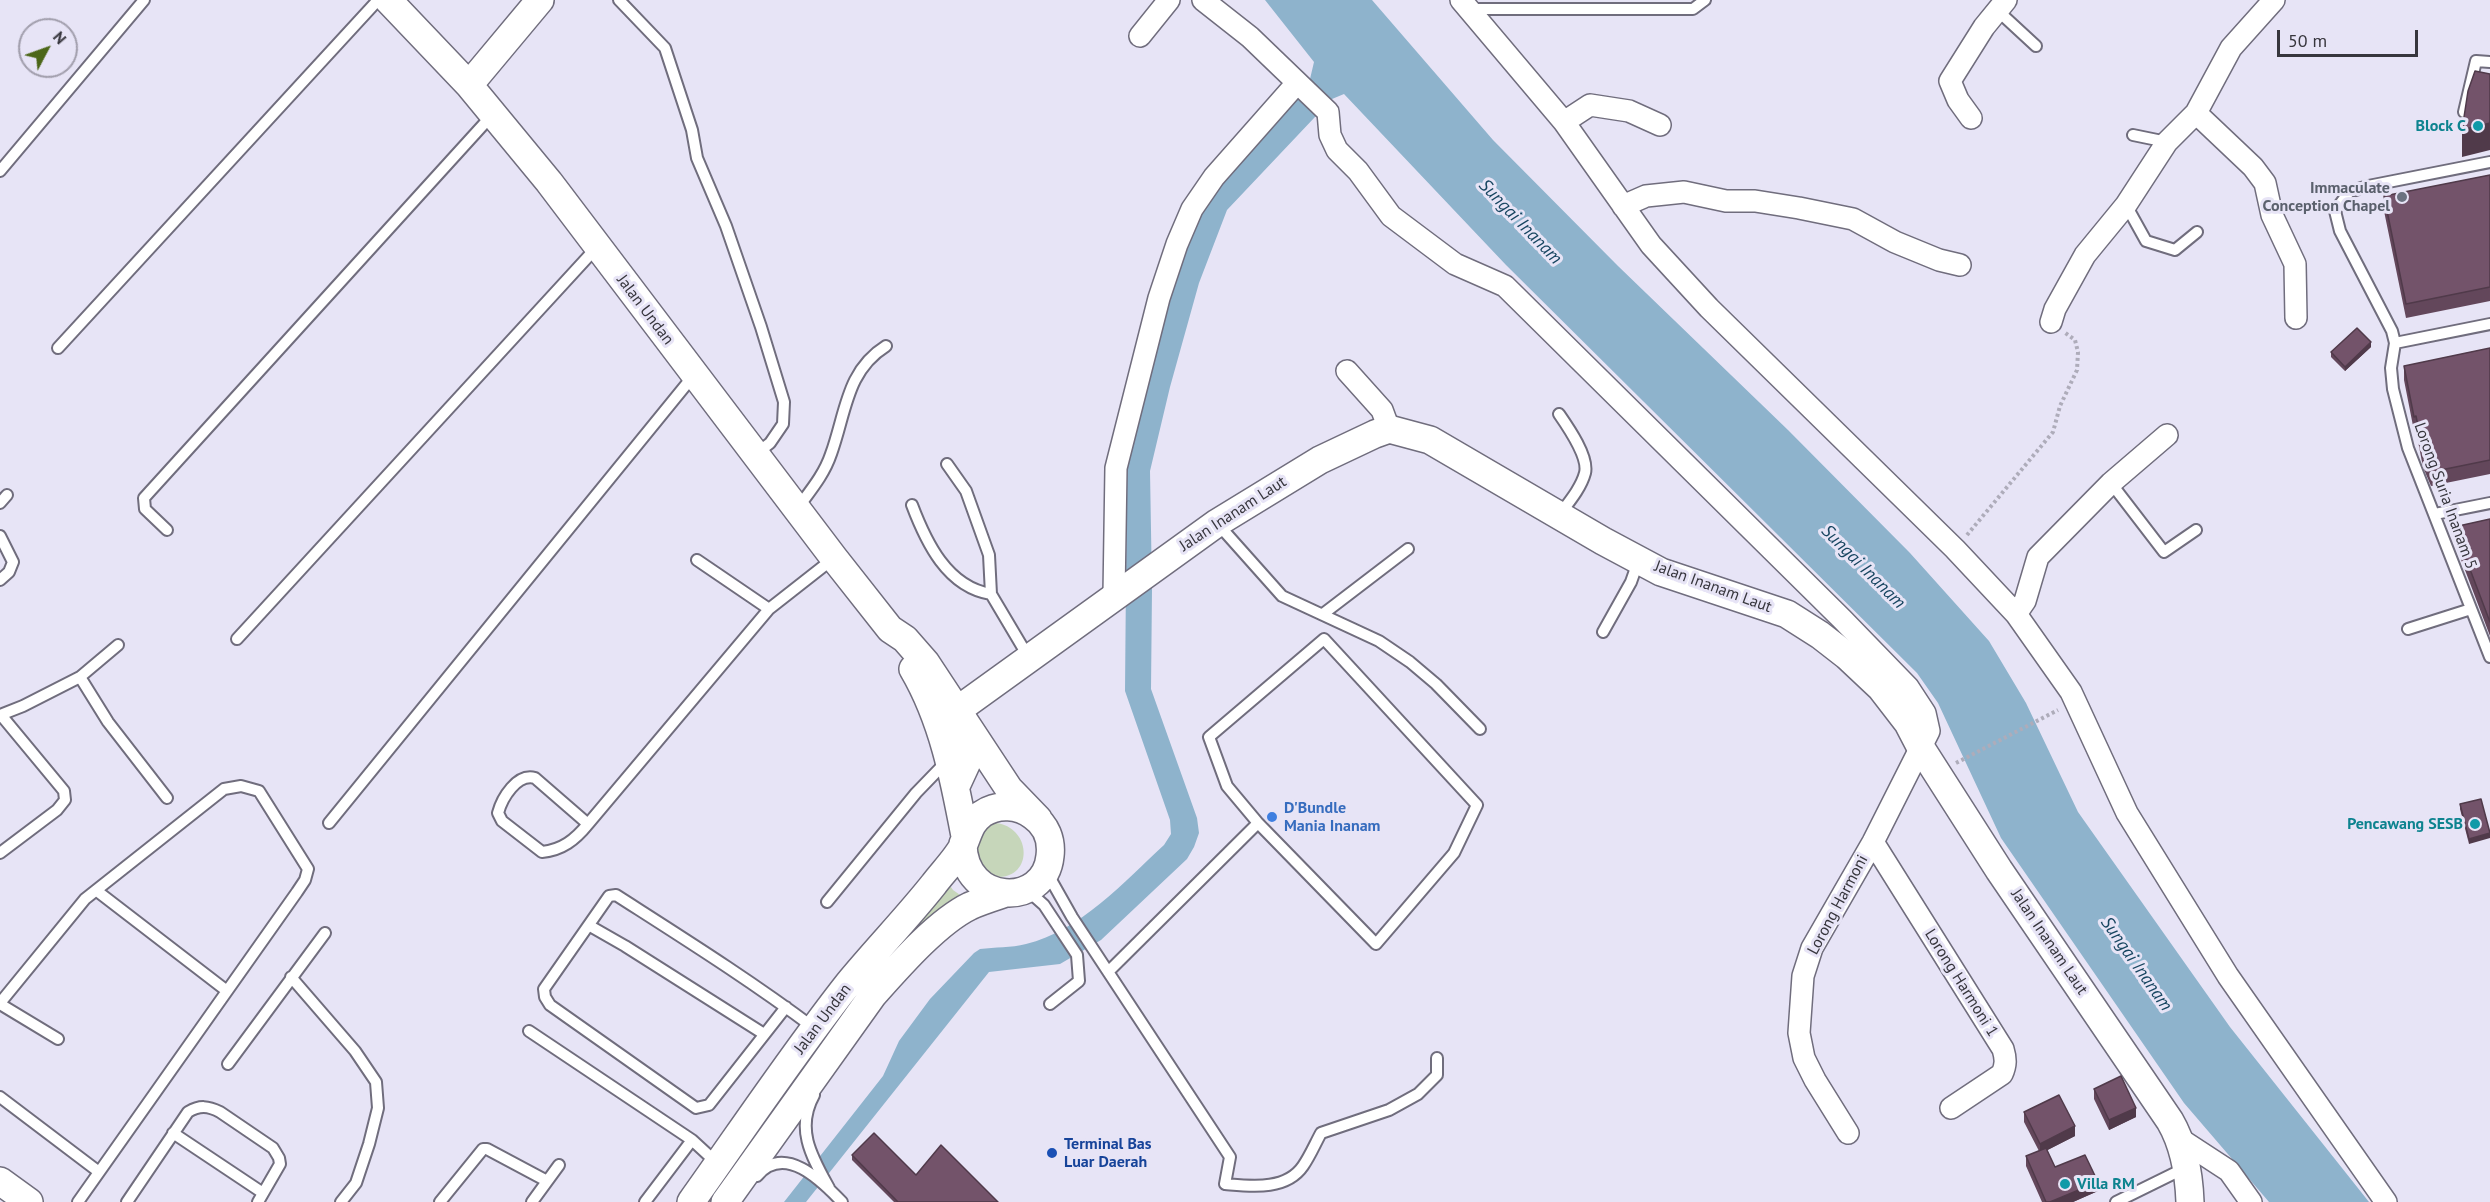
<!DOCTYPE html>
<style>
body{margin:0}
#map{position:relative;width:2490px;height:1202px;overflow:hidden;background:#e7e4f6;font-family:"PT Sans",sans-serif}
canvas{display:block}
.north{position:absolute;left:18px;top:18px;width:60px;height:60px;box-sizing:border-box;background:#e7e4f6;border:2px solid #a19eac;border-radius:50%;rotate:49deg;font-size:16px;font-weight:700;line-height:24px;text-align:center;color:#37363d}
.north::after{content:'';display:block;margin:auto;width:21px;height:27px;background:#4c6718;clip-path:polygon(50% 0,100% 100%,50% 72%,0 100%)}
.scale{position:absolute;left:2277px;top:30px;width:141px;height:27px;box-sizing:border-box;border:3px solid #37363d;border-top:0;padding-left:8px;font-size:18px;line-height:21px;white-space:nowrap;color:#37363d;-webkit-text-stroke:4px #e7e4f6;paint-order:stroke}
</style>
<div id="map">
<canvas width="2490" height="1202"></canvas>
<div class="north">N</div>
<div class="scale">50 m</div>
</div>
<script>
const ctx = document.querySelector('canvas').getContext('2d');
ctx.lineJoin = 'round';
function fillPath(path, color) {
  ctx.fillStyle = color;
  ctx.fill(path, 'evenodd');
}
function trace(path, color, width, dash) {
  ctx.strokeStyle = color;
  ctx.lineWidth = width;
  ctx.lineCap = dash ? 'butt' : 'round';
  ctx.setLineDash(dash || []);
  ctx.stroke(path);
}
function label(font, color, halo, rows, align = 'center') {
  ctx.font = font + ' "PT Sans",sans-serif';
  ctx.lineWidth = 6;
  ctx.setLineDash([]);
  ctx.textBaseline = 'middle';
  ctx.strokeStyle = halo;
  ctx.fillStyle = color;
  for (const [text, x, y, turn = 0] of rows) {
    ctx.save();
    ctx.translate(x, y);
    ctx.rotate((+turn || 0) * Math.PI / 180);
    ctx.textAlign = isNaN(turn) ? turn : align;
    if (halo) ctx.strokeText(text, 0, 0);
    ctx.fillText(text, 0, 0);
    ctx.restore();
  }
}
fillPath(new Path2D(`
 M 996,823 C 1030,827 1034,874 1001,877 C 995,877 988,874 982,873 L 971,843 L 987,825 Z
 M 948,883 L 953,890 L 963,897 L 781,1104 L 712,1202 L 704,1202 L 817,1043 Z`), '#c6d6ba');
fillPath(new Path2D(`
 M 1265,0 L 1372,0 L 1493,140 L 1618,266 L 1788,430 L 1910,553 L 1989,641 L 2026,703 L 2078,812 L 2230,1027 L 2369,1202 L 2269,1202 L 2184,1103 L 2001,838 L 1938,703 L 1917,673 L 1506,265 L 1344,94 L 1332,99 L 1227,210 L 1199,283 L 1170,387 L 1150,471 L 1152,589 L 1151,689 L 1197,818 L 1199,833 L 1194,847 L 1187,859 L 1101,940 L 1060,964 L 989,972 L 806,1202 L 784,1202 L 883,1076 L 899,1041 L 930,999 L 974,953 L 980,949 C 995,947 1011,948 1026,944 C 1080,931 1124,882 1164,845 L 1171,834 L 1170,820 L 1125,691 L 1127,465 L 1174,274 L 1209,195 L 1310,79 L 1314,62 Z`), '#8eb3cc');
const service = new Path2D(`
 M 619,0 L 665,48 L 692,130 L 697,158 L 726,226 L 761,327 L 784,402 L 783,424 L 770,443 L 756,454
 M 1468,9 L 1693,9 L 1705,0
 M 1997,10 L 2036,46
 M 2464,112 L 2476,61 L 2490,62
 M 2133,135 L 2167,142
 M 2490,162 L 2368,186 L 2349,192 L 2335,211 L 2340,231 L 2392,331 L 2395,343 L 2391,368 L 2393,389 L 2408,448 L 2490,657
 M 0,171 L 144,0
 M 2126,205 L 2146,241 L 2175,250 L 2197,232
 M 2395,343 L 2490,324
 M 58,348 L 378,0
 M 1559,414 C 1568,427 1589,457 1585,473 C 1581,488 1569,502 1560,514
 M 947,464 L 966,491 L 989,555 L 991,594 L 1029,658
 M 2111,483 L 2164,552 L 2196,530
 M 0,503 L 7,495
 M 912,505 C 926,542 947,587 991,594
 M 797,509 C 810,491 824,475 831,454 C 846,413 846,371 886,346
 M 2435,514 L 2490,503
 M 1217,523 L 1282,596 L 1379,641 L 1410,662 L 1436,684 L 1480,729
 M 167,530 L 145,509 L 144,498 L 493,114
 M 0,536 L 13,562 L 9,572 L 0,580
 M 697,560 L 769,609
 M 1323,614 L 1408,549
 M 2408,629 L 2471,609
 M 1603,632 L 1631,582 L 1638,562
 M 237,639 L 597,247
 M 80,677 L 108,722 L 167,798
 M 0,715 L 23,706 L 80,677 L 118,645
 M 329,823 L 694,375
 M 588,824 L 535,778 C 517,773 502,798 498,813 L 502,821 L 542,852 C 562,850 575,840 588,824 L 769,609 L 834,558
 M 0,853 L 57,810 L 65,800 L 64,791 L 1,715
 M 1046,871 L 1072,917 L 1230,1157 L 1225,1184 C 1250,1186 1286,1191 1303,1166 C 1310,1156 1315,1144 1321,1133 L 1389,1110 L 1418,1094 L 1437,1075 L 1437,1058
 M 1026,889 L 1044,905 L 1077,955 L 1079,981 L 1050,1004
 M 97,891 L 227,991
 M 827,902 L 916,793 L 946,762
 M 590,926 L 625,946 L 764,1034
 M 1109,971 L 1258,823 L 1227,786 L 1209,737 L 1324,639 L 1477,805 L 1454,853 L 1376,944 L 1258,823
 M 291,977 L 355,1051 L 376,1082 L 378,1108 L 369,1144 L 356,1183 L 341,1202
 M 0,1003 L 85,899 L 224,789 L 241,786 L 259,791 L 308,869 L 305,880 L 297,892 L 78,1202
 M 0,1004 L 58,1039
 M 786,1007 L 709,1105 L 696,1108 L 550,1005 L 545,997 L 544,989 L 609,896 L 616,895 C 683,938 750,980 814,1028
 M 529,1031 L 692,1140 L 645,1202
 M 228,1064 L 325,933
 M 814,1095 C 795,1129 812,1157 829,1188
 M 0,1097 L 99,1172
 M 173,1133 L 263,1193
 M 692,1140 L 718,1164
 M 757,1176 C 784,1143 821,1180 842,1202
 M 127,1202 L 188,1112 C 200,1105 208,1106 220,1112 L 273,1148 L 279,1158 L 280,1164 L 258,1202
 M 440,1202 L 483,1149 L 487,1149 L 547,1181
 M 532,1202 L 559,1165
 M 2116,1202 L 2185,1168`);
const minor = new Path2D(`
 M 1203,0 L 1250,37 L 1328,112 L 1330,135 L 1337,150 L 1358,171 L 1391,216 L 1455,264 L 1505,286 L 1842,619 L 1908,687 L 1925,713 L 1929,731 L 1873,842 L 1812,948 L 1803,976 L 1799,1033 L 1804,1058 L 1815,1080 L 1848,1133
 M 1461,0 L 1564,122 L 1651,245 L 1709,308 L 1955,549 L 2016,614 L 2071,692 L 2127,813 L 2228,976 L 2386,1202
 M 1140,36 L 1169,0
 M 2196,113 L 2253,167 L 2265,183 L 2272,215 L 2295,264 L 2296,318
 M 1971,118 L 1958,100 L 1950,81 L 1984,27 L 2006,0
 M 1564,122 L 1590,105 L 1629,111 L 1660,125
 M 1623,206 L 1646,196 L 1684,192 L 1726,201 L 1755,201 L 1799,208 L 1853,219 L 1895,242 L 1939,260 L 1960,265
 M 2051,322 L 2055,309 L 2085,255 L 2126,205 L 2167,142 L 2196,113 L 2231,48 L 2274,0
 M 1347,371 L 1382,410 L 1389,429
 M 1114,595 L 1116,468 L 1159,298 L 1177,244 L 1192,209 L 1214,177 L 1297,83
 M 2016,614 L 2025,601 L 2038,557 L 2111,483 L 2167,435
 M 1873,842 L 2003,1049 C 2006,1059 2006,1065 2002,1074 L 1951,1108
 M 2180,1139 L 2229,1171 L 2251,1202`);
const tertiary = new Path2D(`
 M 388,0 L 469,85 L 549,182 L 834,558 L 890,629 L 905,639 L 926,663 L 1009,789 L 1038,819
 M 469,85 L 540,0
 M 913,669 C 943,720 954,778 965,836
 M 956,786 L 968,760 L 954,721 L 955,714 L 959,709 L 1217,523 L 1320,460 L 1375,434 L 1389,429 L 1430,440 L 1603,541 L 1661,572 L 1787,614 L 1820,635 L 1847,656 L 1881,688 L 1908,723 L 1921,748 L 1999,870 L 2170,1121 C 2184,1145 2189,1174 2190,1202
 M 0,1181 L 29,1202
 M 691,1202 C 743,1129 793,1054 848,984 C 876,950 907,918 934,884 C 943,872 958,857 964,844 C 969,832 971,822 982,814 C 998,803 1019,805 1033,816 C 1046,825 1052,840 1050,856 C 1045,908 964,906 963,844
 M 725,1202 L 873,995 C 898,967 937,922 970,906 C 981,901 994,897 1006,893`);
trace(service, '#706d7d', 14);
trace(minor, '#706d7d', 24);
trace(tertiary, '#706d7d', 30);
trace(new Path2D(`
 M 1967,535 L 2053,432 L 2060,406 L 2077,370 L 2078,352 L 2075,340 L 2064,332
 M 1956,763 L 2058,710`), '#aeacba', 4, [3, 3]);
trace(service, '#fff', 10);
trace(minor, '#fff', 21);
trace(tertiary, '#fff', 27);
fillPath(new Path2D(`
 M 2490,175 L 2490,301 L 2406,318 L 2384,211 L 2384,196 Z
 M 2371,347 L 2345,371 L 2331,357 L 2331,352 Z
 M 2490,348 L 2490,474 L 2431,486 L 2423,467 L 2416,431 L 2414,431 L 2404,380 L 2404,366 Z
 M 2490,519 L 2490,636 L 2454,541 L 2454,527 Z
 M 2481,799 L 2469,844 L 2460,809 L 2460,804 Z
 M 2094,1089 L 2136,1117 L 2109,1130 L 2094,1099 Z
 M 2024,1112 L 2075,1136 L 2047,1150 L 2055,1167 L 2098,1191 L 2073,1202 L 2042,1202 L 2026,1166 L 2026,1156 L 2039,1151 L 2024,1122 Z
 M 852,1155 L 916,1175 L 998,1202 L 894,1202 L 852,1160 Z`), '#63475b');
fillPath(new Path2D(`
 M 2490,123 L 2490,150 L 2462,157 L 2462,130 Z
 M 2371,342 L 2371,347 L 2345,371 L 2345,367 Z
 M 2490,833 L 2490,838 L 2469,844 L 2469,839 Z
 M 2136,1108 L 2136,1117 L 2109,1130 L 2109,1120 Z
 M 2075,1126 L 2075,1136 L 2040,1154 L 2040,1144 Z
 M 2098,1182 L 2098,1191 L 2073,1202 L 2050,1202 Z`), '#503a4a');
const building = new Path2D(`
 M 2475,71 L 2490,74 L 2490,123 L 2462,130 L 2468,91 Z
 M 2490,175 L 2490,287 L 2406,304 L 2384,196 Z
 M 2357,328 L 2371,342 L 2345,367 L 2331,352 Z
 M 2490,348 L 2490,460 L 2431,472 L 2423,452 L 2416,416 L 2414,417 L 2404,366 Z
 M 2490,519 L 2490,622 L 2454,527 Z
 M 2481,799 L 2490,833 L 2469,839 L 2460,804 Z
 M 2121,1076 L 2136,1108 L 2109,1120 L 2094,1089 Z
 M 2059,1095 L 2075,1126 L 2040,1144 L 2024,1112 Z
 M 874,1133 L 916,1175 L 941,1145 L 998,1202 L 898,1202 L 852,1155 Z
 M 2046,1148 L 2055,1167 L 2085,1155 L 2098,1182 L 2050,1202 L 2046,1202 L 2026,1156 Z`);
fillPath(building, '#73536a');
trace(building, '#503a4a', 1.5);
for (const [x, y, r, color] of [
 [2478,126,6,"#0f9aa8"],
 [2402,197,6,"#6b7280"],
 [1272,817,6,"#3f7fe0"],
 [2475,824,6,"#0f9aa8"],
 [1052,1153,6,"#1a4fb4"],
 [2065,1184,6,"#0f9aa8"]
]) {
  const dot = new Path2D();
  dot.arc(x, y, r, 0, 2 * Math.PI);
  ctx.fillStyle = color;
  ctx.fill(dot);
  trace(dot, '#e7e4f6', 2);
}
label('bold 16px', '#0d838f', '#e7e4f6', [
 ["Block C",2466,126],
 ["Pencawang SESB",2463,824],
 ["Villa RM",2077,1184,"left"]
], 'right');
label('bold 16px', '#5b616d', '#e7e4f6', [
 ["Immaculate",2390,188],
 ["Conception Chapel",2390,206]
], 'right');
label('16px', '#37363d', '#e7e4f6', [
 ["Jalan Undan",645,310,53],
 ["Lorong Suria Inanam 5",2445,496,70],
 ["Jalan Inanam Laut",1233,514,-33],
 ["Jalan Inanam Laut",1713,587,20],
 ["Lorong Harmoni",1838,905,-62],
 ["Jalan Inanam Laut",2049,942,56],
 ["Lorong Harmoni 1",1961,983,58],
 ["Jalan Undan",823,1019,-53]
]);
label('bold 16px', '#366cbe', '#e7e4f6', [
 ["D'Bundle",1284,808],
 ["Mania Inanam",1284,826]
], 'left');
label('bold 16px', '#164399', '#e7e4f6', [
 ["Terminal Bas",1064,1144],
 ["Luar Daerah",1064,1162]
], 'left');
label('italic 18px', '#174560', '#e7e4f6', [
 ["Sungai Inanam",1520,222,46],
 ["Sungai Inanam",1863,567,45],
 ["Sungai Inanam",2136,964,55]
]);
</script>
